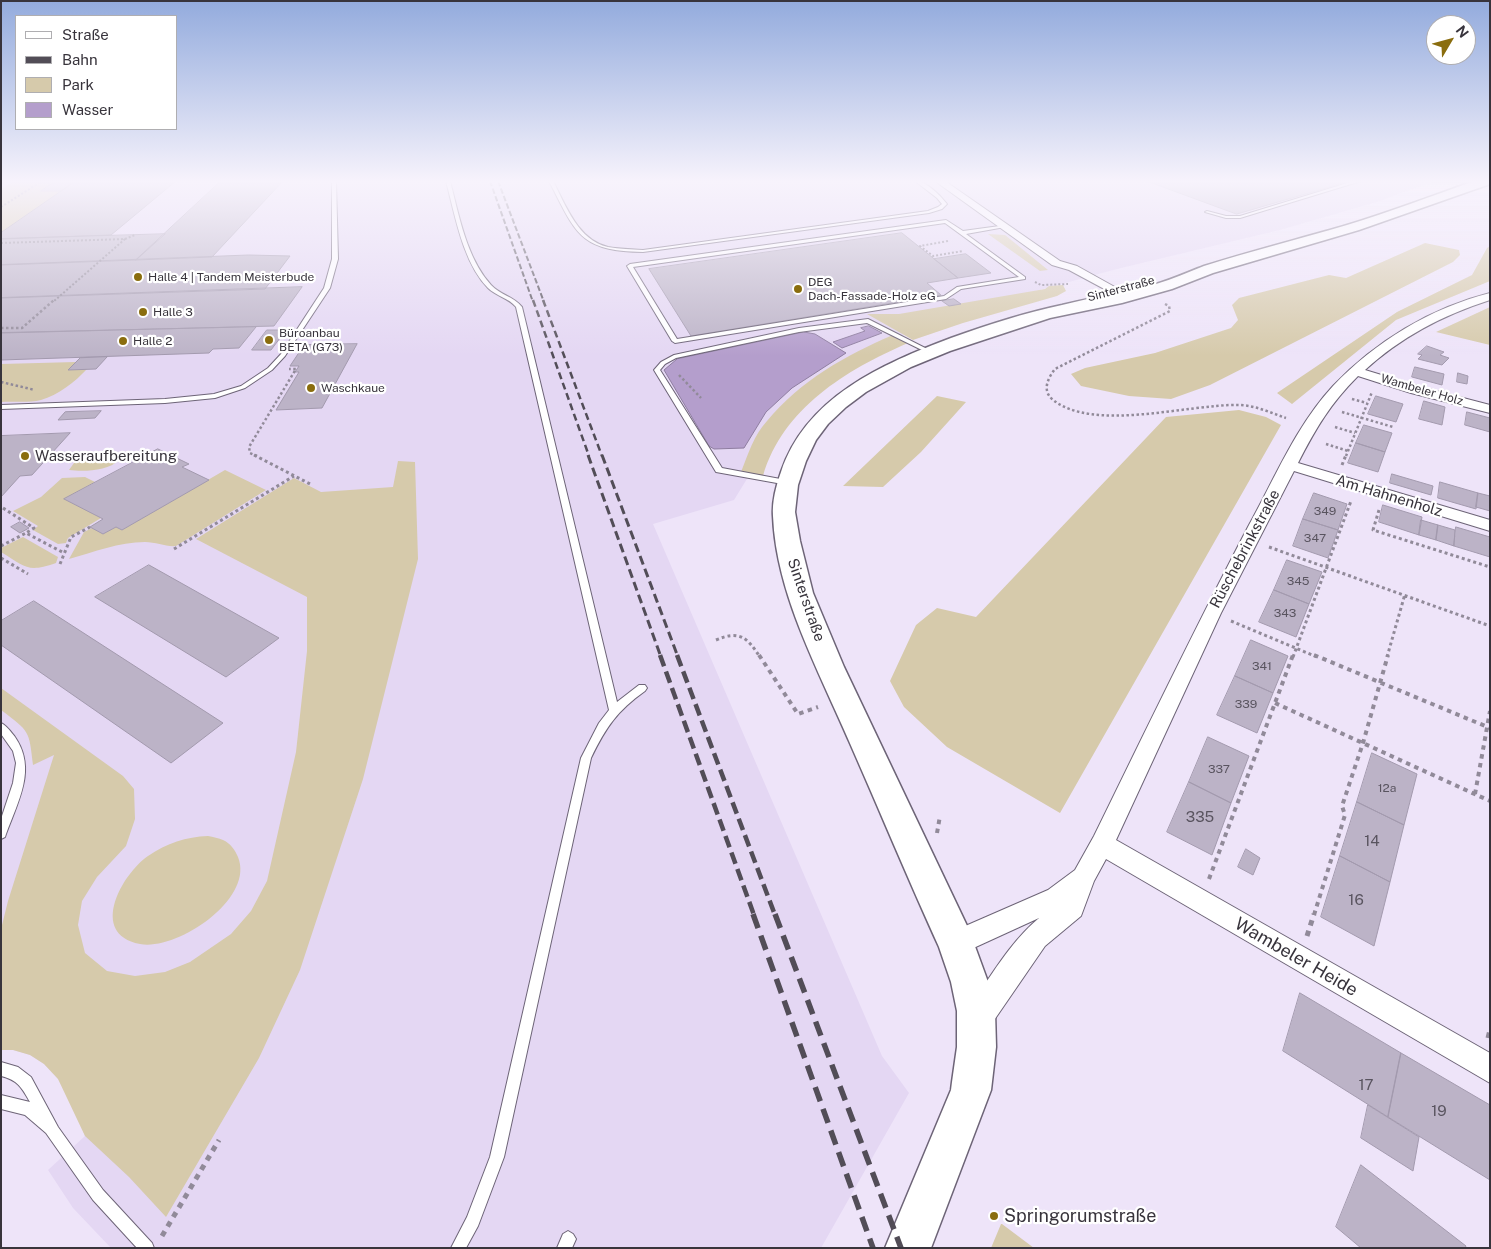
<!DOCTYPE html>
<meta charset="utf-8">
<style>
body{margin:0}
#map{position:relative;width:1491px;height:1249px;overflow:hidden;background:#eee4f9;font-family:"Public Sans",sans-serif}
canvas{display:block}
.frame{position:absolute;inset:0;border:2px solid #38343c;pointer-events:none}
.legend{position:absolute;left:15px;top:15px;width:162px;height:115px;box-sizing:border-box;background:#fff;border:1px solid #afaeb1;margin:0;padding:6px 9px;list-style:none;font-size:15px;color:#38343c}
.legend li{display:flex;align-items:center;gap:10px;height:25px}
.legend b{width:25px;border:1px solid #afaeb1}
.north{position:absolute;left:1426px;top:15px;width:50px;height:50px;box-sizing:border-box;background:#fff;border:1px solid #afaeb1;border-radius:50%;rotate:53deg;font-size:14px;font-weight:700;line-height:20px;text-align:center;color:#38343c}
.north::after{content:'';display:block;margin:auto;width:18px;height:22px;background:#8a6d0e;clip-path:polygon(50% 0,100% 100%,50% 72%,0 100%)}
</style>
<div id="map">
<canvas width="1491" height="1249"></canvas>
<div class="frame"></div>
<ul class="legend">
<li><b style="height:6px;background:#fff"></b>Straße</li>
<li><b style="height:6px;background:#524d57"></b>Bahn</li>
<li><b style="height:14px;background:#d6caab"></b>Park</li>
<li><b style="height:14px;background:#b49ecc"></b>Wasser</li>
</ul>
<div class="north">N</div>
</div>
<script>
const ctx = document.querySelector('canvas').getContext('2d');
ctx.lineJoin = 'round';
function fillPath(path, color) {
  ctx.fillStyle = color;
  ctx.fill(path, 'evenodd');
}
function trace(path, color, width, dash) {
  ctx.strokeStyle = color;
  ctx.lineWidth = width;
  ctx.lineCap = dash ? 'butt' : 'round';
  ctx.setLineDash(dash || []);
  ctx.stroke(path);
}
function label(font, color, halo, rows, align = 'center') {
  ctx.font = font + ' "Public Sans",sans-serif';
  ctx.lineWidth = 4.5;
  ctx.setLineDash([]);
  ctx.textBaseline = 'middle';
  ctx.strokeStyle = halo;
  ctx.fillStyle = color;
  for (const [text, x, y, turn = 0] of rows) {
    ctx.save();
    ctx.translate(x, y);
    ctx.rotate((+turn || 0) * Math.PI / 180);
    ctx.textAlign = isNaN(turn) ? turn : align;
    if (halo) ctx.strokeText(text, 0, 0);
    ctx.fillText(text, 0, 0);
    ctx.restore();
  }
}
fillPath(new Path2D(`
 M 1,181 L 1435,181 L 1377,202 L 1280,230 L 1117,269 L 929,320 L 857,361 L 793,404 L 734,500 L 653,524 L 882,1056 L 909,1093 L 821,1248 L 111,1248 L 73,1208 L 48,1170 L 85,1136 L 75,1110 L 58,1079 L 44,1064 L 30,1055 L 13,1050 L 1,1050 Z`), '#e4d7f3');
fillPath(new Path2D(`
 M 14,181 L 76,181 L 1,233 L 1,189 Z
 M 988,234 L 1005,235 L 1048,270 L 1040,271 Z
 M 1425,243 L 1459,250 L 1460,255 L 1453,262 L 1210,385 L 1171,399 L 1129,396 L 1081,386 L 1071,374 L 1085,368 L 1155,353 L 1231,328 L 1238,320 L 1232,305 L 1239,298 L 1329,275 L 1346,278 Z
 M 1490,246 L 1490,281 L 1396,320 L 1292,404 L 1277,393 L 1397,312 L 1472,275 L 1487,248 Z
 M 1063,285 L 1066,291 L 1057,296 L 963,323 L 913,340 L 867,314 L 899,314 L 1045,289 L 1049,286 Z
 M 1490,307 L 1490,345 L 1436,332 Z
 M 893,335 L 908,343 C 846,370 783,408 763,476 L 741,472 C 748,454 754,435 767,421 C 800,381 846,355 893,335 Z
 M 76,362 L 69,370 L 87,369 C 75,382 58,395 41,400 C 29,403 14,401 1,402 L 1,364 Z
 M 937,396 L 966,402 L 921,452 L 883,487 L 843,486 Z
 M 1239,410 L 1266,417 L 1281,425 L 1060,813 L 947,747 L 904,707 L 890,681 L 916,625 L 937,608 L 976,617 L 1166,417 Z
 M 118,458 L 119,460 C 108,471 84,472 69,470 L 74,463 L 79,460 Z
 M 398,461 L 415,462 L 418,559 L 363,779 L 300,970 L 259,1058 L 166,1217 L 129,1177 L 85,1136 L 58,1079 L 44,1064 L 30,1055 L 13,1050 L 1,1050 L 1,929 L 8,901 L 54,755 L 33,765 C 29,730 30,732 1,710 L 1,688 L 123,776 L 134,789 L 135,819 L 126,846 L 97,877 L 82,901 L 78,925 L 85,953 L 107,971 L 135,976 L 165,972 L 190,962 L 231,934 L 251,911 L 267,881 L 296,752 L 307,651 L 307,597 L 196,539 L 294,478 L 321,492 L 393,487 Z
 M 225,470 L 266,490 L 176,546 C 166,547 156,542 145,542 C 119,542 94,552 69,559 L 84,532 L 92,528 L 103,534 L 116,527 L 122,530 Z
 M 85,477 L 95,482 L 65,499 L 101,518 L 68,538 L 66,543 L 58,544 L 33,530 L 38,526 L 13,511 L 41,497 L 62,478 Z
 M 23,537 L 58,557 L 56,563 C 27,573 26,567 1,552 L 1,548 Z
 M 208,836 C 213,837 219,838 223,840 C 230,843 235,850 238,857 C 255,899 177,951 140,944 C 88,934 122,874 148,856 C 167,843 186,837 208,836 Z
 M 1001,1224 L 1002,1224 L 1034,1248 L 991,1248 Z`), '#d6caab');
const water = new Path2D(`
 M 869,326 L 882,333 L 842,348 L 833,342 L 865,331 L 861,328 Z
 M 804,332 L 815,334 L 846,353 L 792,388 L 766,412 L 744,448 L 714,449 L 709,446 L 664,370 L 677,359 Z`);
fillPath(water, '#b49ecc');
trace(water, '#8f7ea1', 1);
const building = new Path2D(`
 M 56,181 L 76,181 L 61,191 L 41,191 Z
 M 76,181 L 176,181 L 111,235 L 1,239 L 1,233 Z
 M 221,181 L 283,181 L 212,257 L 136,260 Z
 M 1147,181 L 1350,181 L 1237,214 Z
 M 902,233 L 958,278 L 927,283 L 941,295 L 691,336 L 649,269 Z
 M 165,234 L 136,260 L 1,265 L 1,239 Z
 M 966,254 L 991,273 L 958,278 L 934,259 Z
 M 249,255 L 290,256 L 265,289 L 1,298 L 1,265 Z
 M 302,287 L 274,326 L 1,333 L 1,298 Z
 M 954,299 L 961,304 L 949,306 L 942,301 Z
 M 256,327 L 239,348 L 213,349 L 209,353 L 1,360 L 1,333 Z
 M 267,330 L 286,330 L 271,350 L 252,350 Z
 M 357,344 L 322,408 L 276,410 L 299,372 L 295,372 L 299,366 L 290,366 L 304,345 Z
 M 1427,346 L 1444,352 L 1440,355 L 1449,358 L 1442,365 L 1418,359 L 1422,355 L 1418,354 Z
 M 107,357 L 96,369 L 68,370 L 80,358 Z
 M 1415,367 L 1444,374 L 1442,385 L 1412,377 Z
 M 1458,373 L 1468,376 L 1467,384 L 1457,382 Z
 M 1376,396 L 1403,404 L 1396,422 L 1368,414 Z
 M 1424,401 L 1445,407 L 1442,425 L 1419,419 Z
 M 101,411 L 95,418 L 58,420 L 65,412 Z
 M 1467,412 L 1490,418 L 1490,432 L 1465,425 Z
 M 1364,425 L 1392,433 L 1385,452 L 1356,443 Z
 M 70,433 L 32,475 L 20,476 L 1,497 L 1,436 Z
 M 1356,443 L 1385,452 L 1378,472 L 1348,463 Z
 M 158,449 L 189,464 L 182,467 L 209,480 L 122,530 L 116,527 L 103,534 L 90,527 L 103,519 L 64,499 Z
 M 1392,474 L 1433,486 L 1431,495 L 1390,483 Z
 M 1440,482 L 1478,493 L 1476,509 L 1438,498 Z
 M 1314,493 L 1347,504 L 1338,530 L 1303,519 Z
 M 1478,493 L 1490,496 L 1490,511 L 1476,507 Z
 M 1383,505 L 1422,517 L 1419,535 L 1379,522 Z
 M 1303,519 L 1338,530 L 1328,558 L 1293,546 Z
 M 1421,520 L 1438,525 L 1436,540 L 1419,535 Z
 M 20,522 L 29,528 L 20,533 L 11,527 Z
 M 1438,525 L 1455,530 L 1454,546 L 1436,540 Z
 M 1456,527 L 1490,537 L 1490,557 L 1454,546 Z
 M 1287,560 L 1322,572 L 1309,604 L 1274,590 Z
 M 149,565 L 279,638 L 226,677 L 95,597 Z
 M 1274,590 L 1309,604 L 1296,637 L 1259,622 Z
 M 34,601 L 223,723 L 171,763 L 1,645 L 1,621 Z
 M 1251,640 L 1288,656 L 1273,693 L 1235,676 Z
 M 1235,676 L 1273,693 L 1257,733 L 1217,715 Z
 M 1208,737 L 1249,756 L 1231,803 L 1189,782 Z
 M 1372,753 L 1417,774 L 1404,825 L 1357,802 Z
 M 1189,782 L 1231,803 L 1212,855 L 1167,832 Z
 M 1357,802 L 1404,825 L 1390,882 L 1340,856 Z
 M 1246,849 L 1260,858 L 1253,875 L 1238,867 Z
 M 1340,856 L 1390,882 L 1374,946 L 1321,917 Z
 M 1300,993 L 1401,1053 L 1388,1117 L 1283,1051 Z
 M 1401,1053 L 1490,1105 L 1490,1180 L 1388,1117 Z
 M 1368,1105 L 1419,1137 L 1413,1171 L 1361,1138 Z
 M 1361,1165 L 1466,1246 L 1465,1248 L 1361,1248 L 1336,1227 Z`);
fillPath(building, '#bcb3c7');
trace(building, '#a39aae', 1);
const lane = new Path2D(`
 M 332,181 L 336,181 L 338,259 L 330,288 L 285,356 L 272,370 L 245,388 L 215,398 L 165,403 L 1,409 L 1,405 L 165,399 L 214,394 L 241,386 L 268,368 L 281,354 L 324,288 L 332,259 Z
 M 446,181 L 450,181 C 459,215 466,257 491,285 C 500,295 513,296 522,307 L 617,702 L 639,685 L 645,685 L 647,688 L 645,691 C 617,711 606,727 591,758 L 504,1157 L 478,1226 L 466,1248 L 451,1248 L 467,1217 L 490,1157 L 581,758 L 599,723 L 609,710 L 516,307 C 509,298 496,296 488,288 C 463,263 455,215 446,181 Z
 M 549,181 L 553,181 C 566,206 578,240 608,247 C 620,249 631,249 643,250 L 928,211 L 938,207 L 942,204 L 937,198 L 915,181 C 926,181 940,195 947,204 L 942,209 L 929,213 L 643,252 C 579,251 576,233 549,181 Z
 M 1354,181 L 1361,181 L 1240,218 L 1226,218 L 1205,212 L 1207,211 L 1226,216 L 1240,216 Z
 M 946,220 L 963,231 L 1007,225 L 1007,227 L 1005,227 L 966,234 L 1025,277 L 1025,279 L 961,289 L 946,299 L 675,343 L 672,341 L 627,266 L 630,264 ZM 945,223 L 1019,277 L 957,287 L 944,296 L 677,339 L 633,267 Z
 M 868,319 L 935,353 L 930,354 L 867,323 L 799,332 L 676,358 L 665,364 L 660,370 L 722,468 L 791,481 L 792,483 L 788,485 L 716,472 L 654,370 L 661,362 L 674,355 L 799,328 Z
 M 1,723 C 7,726 11,732 15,737 C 37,769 18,801 6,834 L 5,837 L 1,839 L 1,819 L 13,783 L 16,763 L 13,751 L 1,734 Z
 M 1,1062 L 18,1067 L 31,1077 L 58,1127 L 103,1190 L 152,1243 L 154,1248 L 137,1248 L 93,1200 L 46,1133 L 25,1115 L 1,1109 L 1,1095 L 30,1102 C 22,1088 18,1080 1,1076 Z
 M 568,1231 L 573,1234 L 576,1239 L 572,1248 L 557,1248 L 563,1234 Z`);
const street = new Path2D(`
 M 935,181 L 945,181 L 1060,261 L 1077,266 L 1131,296 L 1125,299 L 1121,298 L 1069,270 L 1052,265 Z
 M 1490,293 L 1490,300 C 1443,315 1401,337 1365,370 L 1421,387 L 1490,405 L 1490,413 L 1411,393 L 1358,376 C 1330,404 1316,428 1298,463 L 1490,520 L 1490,531 L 1294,471 L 1221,613 L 1116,840 L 1490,1053 L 1490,1083 L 1106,859 L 1094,881 L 1081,916 L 1045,946 L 988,1029 L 978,1033 L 968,1029 L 964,1019 L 968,1009 C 990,978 1010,942 1039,918 L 956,956 L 947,952 L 943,943 L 947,934 L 1048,890 L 1075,870 L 1094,836 C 1145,732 1195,628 1249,525 C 1275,478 1296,426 1333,386 C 1375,342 1430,308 1490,293 Z`);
const secondary = new Path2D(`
 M 1474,181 L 1490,181 L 1490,184 L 1359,230 L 1213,273 L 1172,289 L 1122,303 L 1050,318 L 950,351 L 911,367 L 866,392 L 846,407 L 828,424 L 816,440 L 806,461 L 798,485 L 795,512 L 800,541 L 813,593 L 844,667 L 969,930 L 988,982 L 995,1011 L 996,1047 L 991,1090 L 931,1248 L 885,1248 L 951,1090 L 952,1082 L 957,1047 L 957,1011 L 951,982 L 939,947 C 908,879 879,809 849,741 C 819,671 776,594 773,516 C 772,502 776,486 781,472 C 806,397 882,364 951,338 C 987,325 1024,313 1062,305 C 1093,297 1125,293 1156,284 C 1173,279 1188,272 1204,266 C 1251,251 1299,239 1347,225 C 1390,212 1432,196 1474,181 Z`);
trace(lane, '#6d6477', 2);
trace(street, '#6d6477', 2);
trace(secondary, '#6d6477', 3);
trace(new Path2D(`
 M 40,183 L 54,183
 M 1,184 L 6,181
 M 1,207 L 42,181
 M 125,239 L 135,235
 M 948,241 L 920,246 L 933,256 L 963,251
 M 1,243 L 125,239 L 53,302
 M 1035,282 L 1041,285 L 1068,284`), '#918a99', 2, [2, 2]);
trace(new Path2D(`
 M 1165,304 L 1169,306 L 1170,311 L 1055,369 C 1048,378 1042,390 1052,399 C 1092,433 1188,404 1238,405 C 1255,405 1271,413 1286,418
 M 1,328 L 22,328 L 54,300
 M 679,375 L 701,398
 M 1,382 L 35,390
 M 1352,399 L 1367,403
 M 1342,412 L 1393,427
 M 1335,427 L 1355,433
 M 1326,444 L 1348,451
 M 257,456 L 250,453 L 249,447 L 296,369 L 289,369
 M 1346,456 L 1372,392`), '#918a99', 2.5, [2.5, 2.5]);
trace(new Path2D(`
 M 254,455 L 312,485
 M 1342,465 L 1346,455
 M 3,508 L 34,528 L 26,533 L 64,553
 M 1379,510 L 1373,530 L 1490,567
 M 1,546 L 26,533
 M 1269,547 L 1490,626
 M 174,549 L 294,476
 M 1,558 L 28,574
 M 60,564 L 71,537 L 90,527
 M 1231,621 L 1317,657
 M 716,640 C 739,630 747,637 760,657
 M 1293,657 L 1351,501
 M 1387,657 L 1405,594`), '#918a99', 3, [3, 3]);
trace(new Path2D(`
 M 759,655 L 798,714 L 818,707
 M 1314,655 L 1490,728
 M 1275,703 L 1490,801
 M 1475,794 L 1490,711
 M 937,833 L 940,816
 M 1209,879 L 1293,655
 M 1314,915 L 1345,815 L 1342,806 L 1363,743 L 1388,655`), '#918a99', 4, [4.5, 4.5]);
trace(new Path2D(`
 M 1307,936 L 1314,914
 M 1488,1038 L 1490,1030
 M 162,1236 L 219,1140`), '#918a99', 5, [5.5, 5.5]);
fillPath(lane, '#fff');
fillPath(street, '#fff');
fillPath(secondary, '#fff');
trace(new Path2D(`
 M 490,181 L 533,302
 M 498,181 L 544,302`), '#524d57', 2, [5.5, 2.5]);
trace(new Path2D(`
 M 533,300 L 589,456
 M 543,300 L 602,456`), '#524d57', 2.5, [7, 4]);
trace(new Path2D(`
 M 588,455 L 661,657
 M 602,455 L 678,657`), '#524d57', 3, [9, 4.5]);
trace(new Path2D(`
 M 660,655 L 754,915
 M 677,655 L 775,915`), '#524d57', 4.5, [12, 5.5]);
trace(new Path2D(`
 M 753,914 L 873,1248
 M 775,914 L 901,1248`), '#524d57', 5.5, [15, 8]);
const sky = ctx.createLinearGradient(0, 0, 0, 356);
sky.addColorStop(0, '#93abdd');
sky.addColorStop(0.51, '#f7f3fc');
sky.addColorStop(1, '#f7f3fc00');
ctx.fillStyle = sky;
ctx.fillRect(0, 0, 1491, 356);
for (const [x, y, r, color] of [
 [138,277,5,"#8a6d0e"],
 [798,289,5,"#8a6d0e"],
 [143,312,5,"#8a6d0e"],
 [269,340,5,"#8a6d0e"],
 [123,341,5,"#8a6d0e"],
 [311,388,5,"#8a6d0e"],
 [25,456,5,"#8a6d0e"],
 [994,1216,5,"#8a6d0e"]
]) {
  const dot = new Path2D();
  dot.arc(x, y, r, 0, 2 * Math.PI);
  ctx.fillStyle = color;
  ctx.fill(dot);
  trace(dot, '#fff', 2);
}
label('12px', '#38343c', '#fff', [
 ["Halle 4 | Tandem Meisterbude",148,277],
 ["DEG",808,282],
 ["Dach-Fassade-Holz eG",808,296],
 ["Halle 3",153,312],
 ["Büroanbau",279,333],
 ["BETA (G73)",279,347],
 ["Halle 2",133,341],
 ["Waschkaue",321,388]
], 'left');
label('12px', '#38343c', '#fff', [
 ["Sinterstraße",1121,289,-15],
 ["Wambeler Holz",1422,390,16]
]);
label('12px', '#59545f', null, [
 ["349",1325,511],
 ["347",1315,538],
 ["345",1298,581],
 ["343",1285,613],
 ["341",1262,666],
 ["339",1246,704],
 ["337",1219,769],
 ["12a",1387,788]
]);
label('15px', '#38343c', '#fff', [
 ["Wasseraufbereitung",35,456]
], 'left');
label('15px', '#38343c', '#fff', [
 ["Am Hahnenholz",1389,496,17],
 ["Rüschebrinkstraße",1245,549,-62],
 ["Sinterstraße",806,600,71]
]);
label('15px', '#59545f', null, [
 ["335",1200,817],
 ["14",1372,841],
 ["16",1356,900],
 ["17",1366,1085],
 ["19",1439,1111]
]);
label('18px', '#38343c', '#fff', [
 ["Wambeler Heide",1296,957,30]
]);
label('18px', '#38343c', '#fff', [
 ["Springorumstraße",1004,1216]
], 'left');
</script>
